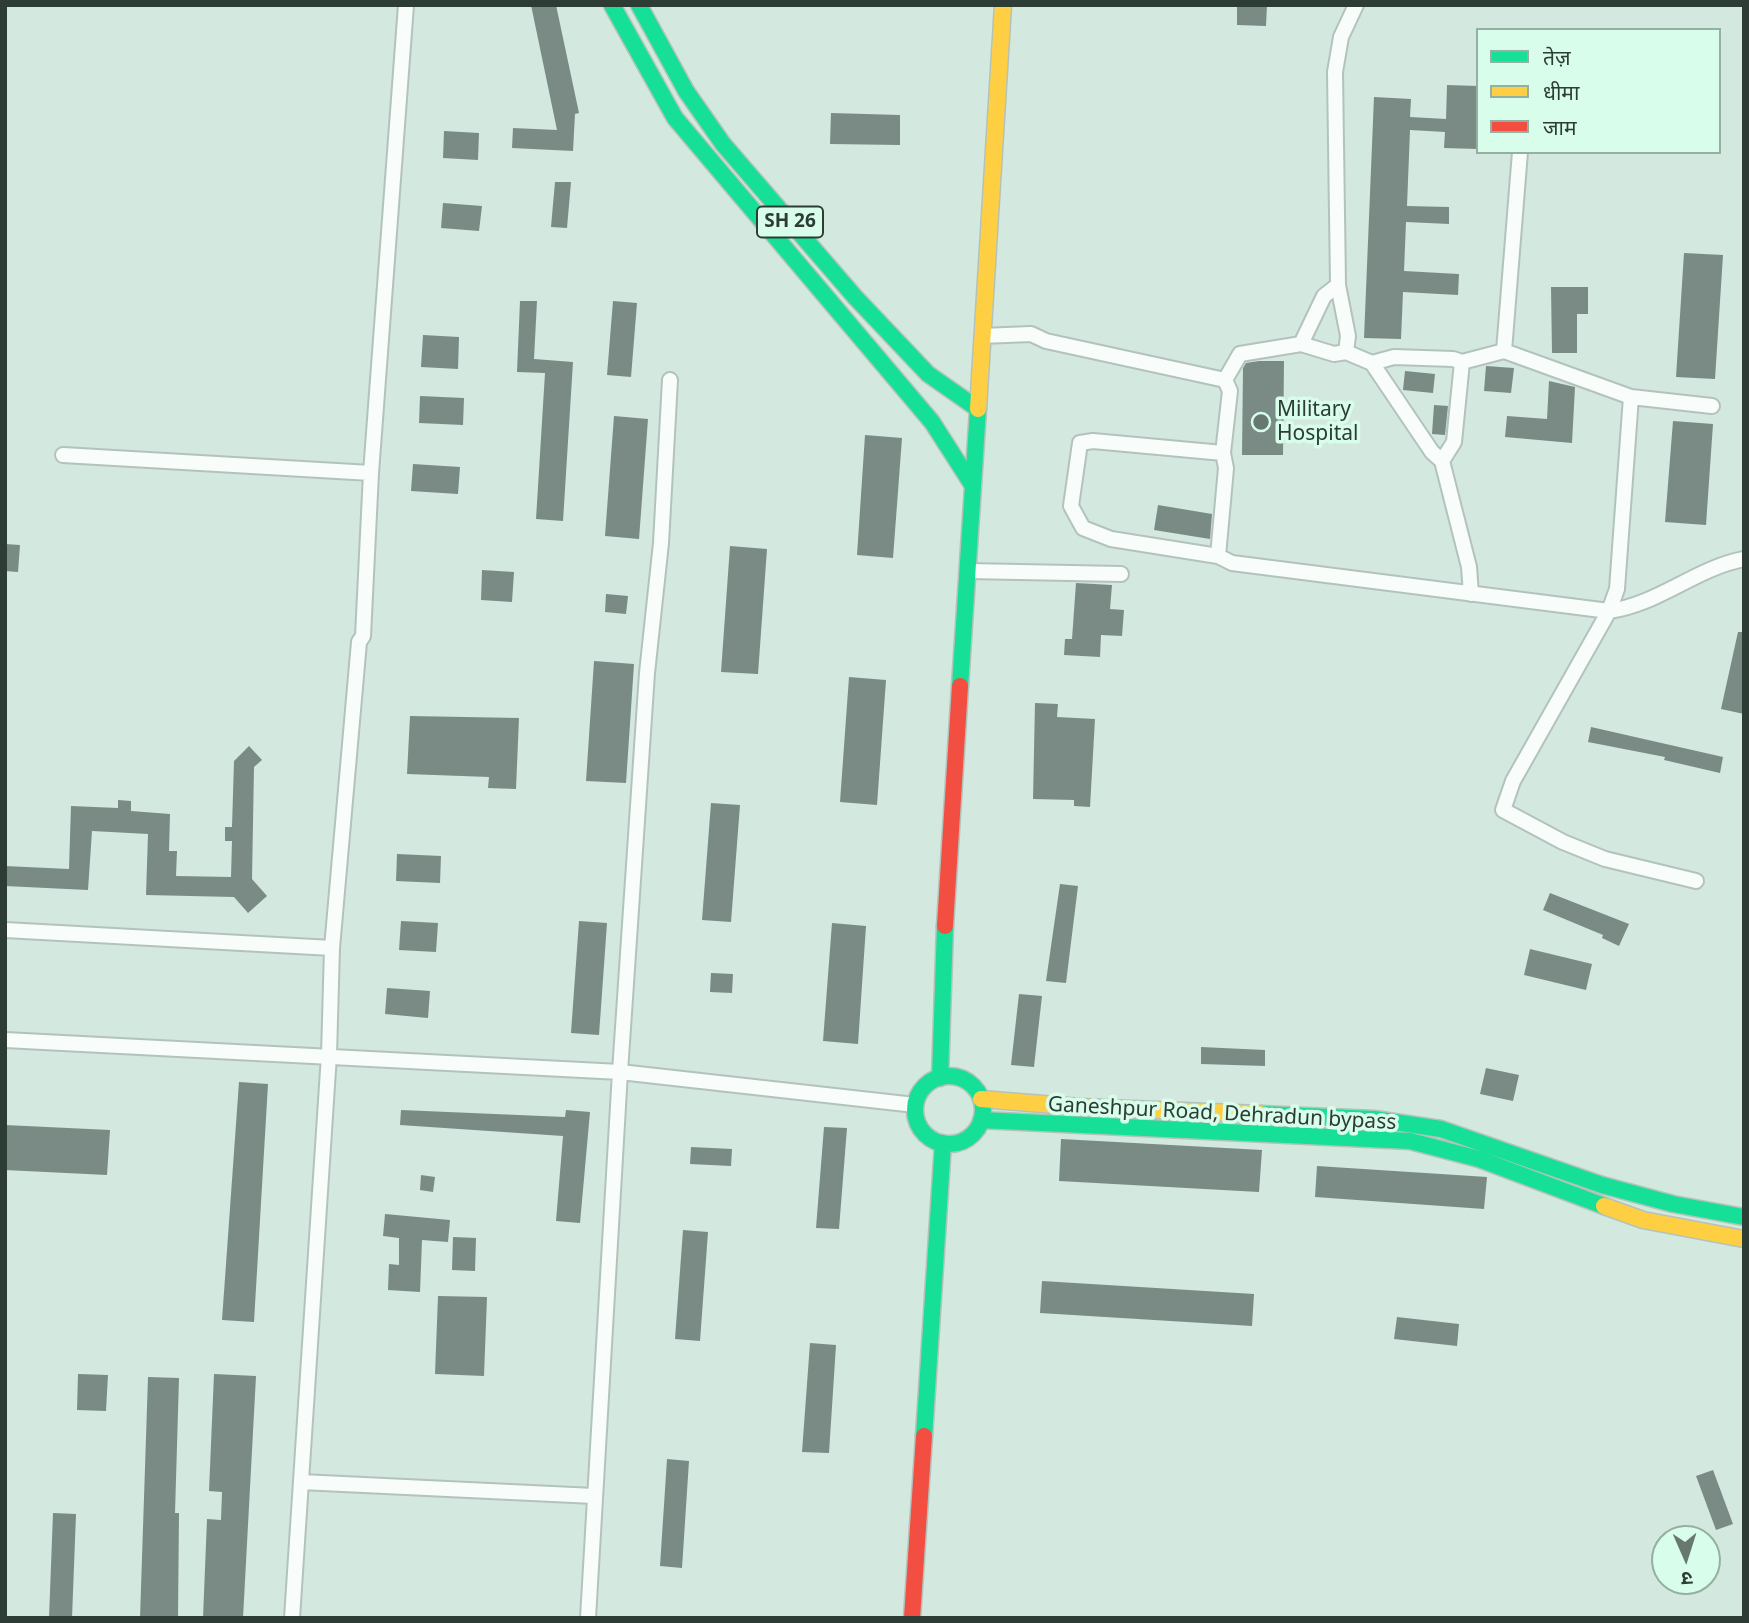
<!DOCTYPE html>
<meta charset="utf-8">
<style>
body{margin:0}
#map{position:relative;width:1749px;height:1623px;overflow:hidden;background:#d3e8de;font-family:"Noto Sans","Noto Sans Devanagari",sans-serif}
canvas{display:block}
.frame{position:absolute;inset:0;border:7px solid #2d3c35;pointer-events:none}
.legend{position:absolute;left:1476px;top:28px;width:245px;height:126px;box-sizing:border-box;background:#d8fdeb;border:2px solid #94b0a2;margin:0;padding:9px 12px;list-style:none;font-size:21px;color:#2d3c35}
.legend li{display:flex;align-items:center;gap:14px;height:35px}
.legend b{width:35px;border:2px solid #94b0a2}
.north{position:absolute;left:1651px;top:1525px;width:70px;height:70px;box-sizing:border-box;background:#d8fdeb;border:2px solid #94b0a2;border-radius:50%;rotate:177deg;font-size:19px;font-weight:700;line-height:28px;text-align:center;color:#2d3c35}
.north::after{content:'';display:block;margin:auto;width:24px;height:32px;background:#677870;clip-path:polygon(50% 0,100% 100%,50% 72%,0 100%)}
</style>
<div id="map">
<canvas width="1749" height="1623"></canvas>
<div class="frame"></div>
<ul class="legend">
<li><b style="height:9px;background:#16e098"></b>तेज़</li>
<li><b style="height:9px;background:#ffcf43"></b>धीमा</li>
<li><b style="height:9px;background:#f24e42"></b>जाम</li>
</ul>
<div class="north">उ</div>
</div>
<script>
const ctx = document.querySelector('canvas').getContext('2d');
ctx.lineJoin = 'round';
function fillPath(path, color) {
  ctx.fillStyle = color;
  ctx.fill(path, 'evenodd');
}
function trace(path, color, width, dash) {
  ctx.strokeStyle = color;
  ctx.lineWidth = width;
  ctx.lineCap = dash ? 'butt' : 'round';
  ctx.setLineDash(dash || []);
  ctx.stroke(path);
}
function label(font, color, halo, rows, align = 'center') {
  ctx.font = font + ' "Noto Sans",sans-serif';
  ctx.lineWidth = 7;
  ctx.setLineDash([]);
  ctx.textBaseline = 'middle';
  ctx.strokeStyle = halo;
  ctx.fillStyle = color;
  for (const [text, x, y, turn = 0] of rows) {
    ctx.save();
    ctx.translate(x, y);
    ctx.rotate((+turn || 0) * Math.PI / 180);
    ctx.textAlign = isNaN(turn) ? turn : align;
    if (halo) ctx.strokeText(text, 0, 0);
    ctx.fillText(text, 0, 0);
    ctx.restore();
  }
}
fillPath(new Path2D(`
 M 531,5 L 556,5 L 579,113 L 575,114 L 573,151 L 512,148 L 513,128 L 557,130 Z
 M 1237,5 L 1267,5 L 1266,26 L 1237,25 Z
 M 1447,85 L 1478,86 L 1478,149 L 1444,148 L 1445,132 L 1410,130 L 1407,206 L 1449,207 L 1449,224 L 1406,222 L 1404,271 L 1459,274 L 1458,295 L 1403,292 L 1401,339 L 1364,338 L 1374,97 L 1411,99 L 1410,117 L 1446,119 Z
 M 831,113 L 900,115 L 900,145 L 830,144 Z
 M 444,131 L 479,133 L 478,160 L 443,158 Z
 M 555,182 L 571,182 L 567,228 L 551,227 Z
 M 443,203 L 482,206 L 479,231 L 441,228 Z
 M 1684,253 L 1723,255 L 1715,379 L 1676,377 Z
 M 1551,287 L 1588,287 L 1588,314 L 1577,314 L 1577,353 L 1552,353 Z
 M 520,301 L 537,301 L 534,359 L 573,362 L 563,521 L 536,519 L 545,373 L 517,372 Z
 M 613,301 L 637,303 L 631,377 L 607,375 Z
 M 423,335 L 459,337 L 458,369 L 421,367 Z
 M 1259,361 L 1284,361 L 1283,455 L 1242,455 L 1243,368 L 1246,363 Z
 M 1486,366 L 1514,368 L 1511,393 L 1484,391 Z
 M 1405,371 L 1435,374 L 1433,393 L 1403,390 Z
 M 1549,381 L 1575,387 L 1572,443 L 1505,437 L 1507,416 L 1547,419 Z
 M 420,396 L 464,398 L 463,425 L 419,423 Z
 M 1434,405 L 1448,406 L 1445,435 L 1432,434 Z
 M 614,416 L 648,419 L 639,539 L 605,536 Z
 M 1673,421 L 1713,424 L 1706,525 L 1665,522 Z
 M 865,435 L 902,438 L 893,558 L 857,555 Z
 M 413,464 L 460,467 L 458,494 L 411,491 Z
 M 1158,505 L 1212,514 L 1210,539 L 1154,530 Z
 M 5,544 L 20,545 L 18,572 L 5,571 Z
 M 730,546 L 767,549 L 758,674 L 721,672 Z
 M 482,570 L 514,572 L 512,602 L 481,600 Z
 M 1076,583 L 1112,585 L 1110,609 L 1124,610 L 1122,636 L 1101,635 L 1100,657 L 1064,655 L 1065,639 L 1072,639 Z
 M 606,594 L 628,596 L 626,614 L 605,612 Z
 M 1738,632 L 1744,632 L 1744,714 L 1721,709 Z
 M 594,661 L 634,664 L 626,783 L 586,781 Z
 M 849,677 L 886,680 L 877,805 L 840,802 Z
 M 1035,703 L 1058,704 L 1057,717 L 1095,719 L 1090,807 L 1074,806 L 1074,800 L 1033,799 Z
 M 410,716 L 519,718 L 516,789 L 488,788 L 489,777 L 407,774 Z
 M 1591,727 L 1723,757 L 1720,773 L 1664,760 L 1665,757 L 1588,742 Z
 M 249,746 L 262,760 L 254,767 L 252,879 L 267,896 L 248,913 L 234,897 L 146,895 L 148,834 L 92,831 L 88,890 L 5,886 L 5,866 L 69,869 L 71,806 L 118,808 L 118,800 L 131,801 L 131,811 L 170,814 L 169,851 L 177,851 L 176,876 L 231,877 L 232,841 L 225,841 L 225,827 L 232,827 L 234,761 Z
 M 711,803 L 740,805 L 731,922 L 702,920 Z
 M 397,854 L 441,856 L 440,883 L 396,881 Z
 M 1060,884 L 1078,886 L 1066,983 L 1046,981 Z
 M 1550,893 L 1629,924 L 1619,946 L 1602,938 L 1603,935 L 1543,910 Z
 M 401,921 L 438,923 L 436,952 L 399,950 Z
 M 579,921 L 607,923 L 599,1035 L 571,1033 Z
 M 832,923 L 866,926 L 858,1044 L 823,1041 Z
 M 1530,949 L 1592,964 L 1586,990 L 1524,975 Z
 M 711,973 L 733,974 L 732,993 L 710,992 Z
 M 387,988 L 430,991 L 428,1018 L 385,1014 Z
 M 1019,994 L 1042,996 L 1034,1067 L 1011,1065 Z
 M 1201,1047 L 1265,1050 L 1265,1066 L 1201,1064 Z
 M 1486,1068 L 1519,1075 L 1513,1101 L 1480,1094 Z
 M 239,1082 L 268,1084 L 254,1322 L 222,1320 Z
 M 401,1110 L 565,1117 L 566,1110 L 590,1112 L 580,1223 L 556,1221 L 563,1136 L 400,1125 Z
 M 5,1125 L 110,1130 L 107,1175 L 5,1170 Z
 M 824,1127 L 847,1128 L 839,1229 L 816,1228 Z
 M 1061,1139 L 1262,1150 L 1259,1192 L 1059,1181 Z
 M 691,1147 L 732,1149 L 731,1166 L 690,1164 Z
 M 1317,1166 L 1487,1177 L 1484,1209 L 1315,1197 Z
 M 421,1175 L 435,1177 L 433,1192 L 420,1190 Z
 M 385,1214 L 450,1220 L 448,1242 L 422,1240 L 420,1292 L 388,1290 L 389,1264 L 399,1265 L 399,1238 L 383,1236 Z
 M 683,1230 L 708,1232 L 700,1341 L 675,1339 Z
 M 453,1237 L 476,1238 L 475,1271 L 452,1270 Z
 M 1042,1281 L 1254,1294 L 1252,1326 L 1040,1313 Z
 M 438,1296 L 487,1297 L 484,1376 L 435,1374 Z
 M 1397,1317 L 1459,1324 L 1457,1346 L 1394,1339 Z
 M 810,1343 L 836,1345 L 829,1453 L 802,1452 Z
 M 78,1374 L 108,1375 L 106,1411 L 77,1410 Z
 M 214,1374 L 256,1376 L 243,1618 L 203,1618 L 207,1519 L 221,1520 L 222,1492 L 209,1491 Z
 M 148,1377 L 179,1378 L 175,1513 L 179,1513 L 178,1618 L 140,1618 Z
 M 667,1459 L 689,1461 L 682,1568 L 660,1566 Z
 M 1713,1470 L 1733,1524 L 1716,1530 L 1696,1476 Z
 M 53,1513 L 76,1514 L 72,1618 L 49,1618 Z`), '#7a8b85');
const street = new Path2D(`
 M 982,336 L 1031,334 L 1046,341 L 1225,380
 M 1301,344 L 1324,296 L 1338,285
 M 1504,351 L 1520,152
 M 1346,352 L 1348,336 L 1338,285 L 1335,72 L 1341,37 L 1356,5
 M 1372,363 L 1394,357 L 1453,359 L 1462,362 L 1504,351 L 1631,397 L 1712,406
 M 1225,380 L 1240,354 L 1301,344 L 1334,354 L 1346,352 L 1372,363 L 1432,452 L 1442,461 L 1469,567 L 1471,594
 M 1631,397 L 1617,589 L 1609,611 L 1513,781 L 1503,810 L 1563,842 L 1605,859 L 1696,881
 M 1223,453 L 1093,441 L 1080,443 L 1071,506 L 1083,528 L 1111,539 L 1218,556 L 1232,563 L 1609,611 C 1657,605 1696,568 1744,559
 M 63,455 L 371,473
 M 1442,461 L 1454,442 L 1462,362
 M 1218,556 L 1226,468 L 1223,453 L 1230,391 L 1225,380
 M 968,571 L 1121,574
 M 5,930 L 332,948
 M 5,1040 L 620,1072 L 915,1105
 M 301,1482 L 594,1496
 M 292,1618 L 329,1055 L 332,948 L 359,642 L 363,636 L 371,473 L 406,5
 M 588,1618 L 620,1072 L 647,673 L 661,543 L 670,380`);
const fast = new Path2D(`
 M 612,5 L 675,118 L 932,422 L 973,486
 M 639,5 L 686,91 L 723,144 L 855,297 L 928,374 L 978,409 L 960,686
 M915 1110a34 34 0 1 1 68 0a34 34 0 1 1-68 0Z
 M 940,1078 L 945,926
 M 1261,1114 L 1374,1119 L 1441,1129 L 1602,1185 L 1673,1204 L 1744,1217
 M 981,1120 L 1410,1141 L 1479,1159 L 1604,1206
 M 924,1436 L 943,1143`);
const slow = new Path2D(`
 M 978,409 L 1003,5
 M 981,1099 L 1080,1107 L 1261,1114
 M 1604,1206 L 1643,1220 L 1744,1239`);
const jam = new Path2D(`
 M 945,926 L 960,686
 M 912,1618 L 924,1436`);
trace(street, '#b3c3bc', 18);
trace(fast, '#b3c3bc', 19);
trace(slow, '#b3c3bc', 19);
trace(jam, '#b3c3bc', 19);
trace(street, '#f8fcfa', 14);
trace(fast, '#16e098', 16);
trace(slow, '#ffcf43', 16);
trace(jam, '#f24e42', 16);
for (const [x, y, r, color] of [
 [1261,422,9,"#677870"]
]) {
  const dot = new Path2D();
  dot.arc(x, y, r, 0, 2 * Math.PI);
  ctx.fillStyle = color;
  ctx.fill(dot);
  trace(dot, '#d8fdeb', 2.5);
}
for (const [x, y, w] of [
 [790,222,66]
]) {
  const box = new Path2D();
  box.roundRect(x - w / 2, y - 15.5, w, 31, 5);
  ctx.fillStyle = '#d8fdeb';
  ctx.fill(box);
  trace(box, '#2d3c35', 2);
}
label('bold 19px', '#2d3c35', null, [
 ["SH 26",790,222]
]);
label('21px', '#2d3c35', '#d8fdeb', [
 ["Military",1277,410],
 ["Hospital",1277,434]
], 'left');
label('21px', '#2d3c35', '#d8fdeb', [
 ["Ganeshpur Road, Dehradun bypass",1222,1114,3]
]);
</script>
